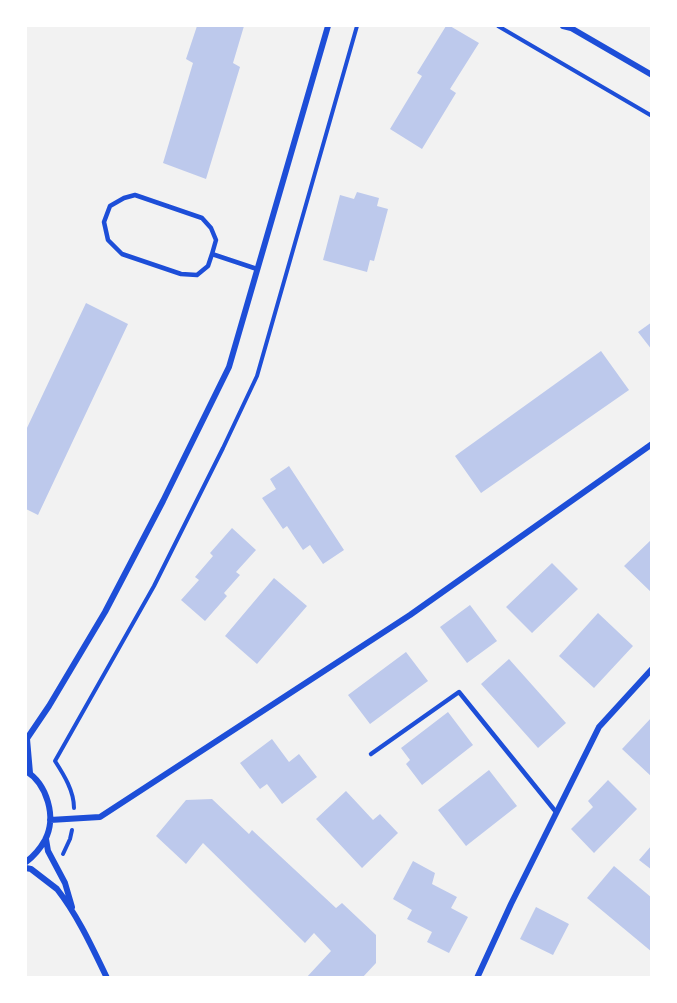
<!DOCTYPE html>
<style>
body{margin:0}
#map{position:relative;width:677px;height:1003px;overflow:hidden;background:#f2f2f2;font-family:"Sofia Sans Condensed",sans-serif}
canvas{display:block}
.frame{position:absolute;inset:0;border:27px solid #fff;pointer-events:none}
</style>
<div id="map">
<canvas width="677" height="1003"></canvas>
<div class="frame"></div>
</div>
<script>
const ctx = document.querySelector('canvas').getContext('2d');
ctx.lineJoin = 'round';
function fillPath(path, color) {
  ctx.fillStyle = color;
  ctx.fill(path, 'evenodd');
}
function trace(path, color, width, dash) {
  ctx.strokeStyle = color;
  ctx.lineWidth = width;
  ctx.lineCap = dash ? 'butt' : 'round';
  ctx.setLineDash(dash || []);
  ctx.stroke(path);
}
fillPath(new Path2D(`
 M 197,26 L 244,26 L 233,63 L 240,67 L 206,179 L 163,163 L 193,63 L 186,59 Z
 M 446,26 L 450,26 L 479,43 L 450,89 L 456,93 L 422,149 L 390,129 L 422,76 L 417,73 Z
 M 357,192 L 379,198 L 377,206 L 388,209 L 374,261 L 370,260 L 367,272 L 323,260 L 340,195 L 354,199 Z
 M 86,303 L 128,324 L 38,515 L 26,509 L 26,430 Z
 M 652,322 L 652,350 L 638,332 Z
 M 601,351 L 629,390 L 481,493 L 455,456 Z
 M 289,466 L 344,550 L 323,564 L 310,545 L 303,550 L 287,526 L 283,529 L 262,498 L 276,489 L 270,479 Z
 M 232,528 L 256,550 L 236,572 L 240,575 L 224,593 L 227,596 L 205,621 L 181,600 L 199,580 L 195,577 L 213,556 L 210,553 Z
 M 652,539 L 652,593 L 624,566 Z
 M 552,563 L 578,589 L 532,633 L 506,607 Z
 M 274,578 L 307,606 L 257,664 L 225,636 Z
 M 470,605 L 497,641 L 467,663 L 440,627 Z
 M 598,613 L 633,646 L 594,688 L 559,656 Z
 M 406,652 L 428,681 L 370,724 L 348,695 Z
 M 509,659 L 566,723 L 538,748 L 481,684 Z
 M 448,712 L 473,745 L 422,785 L 406,764 L 410,760 L 401,748 Z
 M 652,717 L 652,777 L 622,749 Z
 M 272,739 L 289,762 L 299,754 L 317,777 L 282,804 L 267,784 L 260,789 L 240,763 Z
 M 489,770 L 517,806 L 466,846 L 438,810 Z
 M 608,780 L 637,809 L 594,853 L 571,829 L 593,807 L 588,801 Z
 M 346,791 L 373,820 L 380,814 L 398,833 L 362,868 L 316,819 Z
 M 212,799 L 249,834 L 252,830 L 336,908 L 342,903 L 376,935 L 376,963 L 362,978 L 306,978 L 331,951 L 314,933 L 305,943 L 203,843 L 186,864 L 156,836 L 186,800 Z
 M 652,845 L 652,870 L 639,860 Z
 M 413,861 L 435,873 L 432,884 L 457,897 L 451,908 L 468,917 L 449,953 L 427,942 L 432,932 L 407,919 L 412,910 L 393,899 Z
 M 614,866 L 652,898 L 652,952 L 587,898 Z
 M 536,907 L 569,924 L 553,955 L 520,939 Z`), '#bdc9ec');
trace(new Path2D(`
 M 498,26 L 652,116
 M 74,808 C 74,791 64,775 55,761 L 154,586 L 223,448 L 257,376 L 357,26
 M 63,854 L 70,839 L 72,830`), '#1d4ed8', 4);
trace(new Path2D(`
 M 212,254 L 208,266 L 197,275 L 181,274 L 122,254 L 108,240 L 104,222 L 110,206 L 124,198 L 135,195 L 202,218 L 211,228 L 216,240 L 212,254 L 257,269
 M 371,754 L 459,692 L 556,812`), '#1d4ed8', 4.5);
trace(new Path2D(`
 M 563,26 L 571,28 L 652,75
 M 27,739 L 30,773
 M 26,740 L 49,706 L 105,612 L 163,501 L 229,367 L 328,26
 M 26,771 C 47,784 57,817 45,840 C 40,849 34,856 26,862
 M 50,820 L 100,817 L 410,615 L 652,444
 M 46,839 L 48,851 L 65,883 L 72,907
 M 26,868 L 31,869 L 57,889 C 78,916 92,947 107,978
 M 477,978 L 511,904 L 599,727 L 652,669`), '#1d4ed8', 6);
</script>
